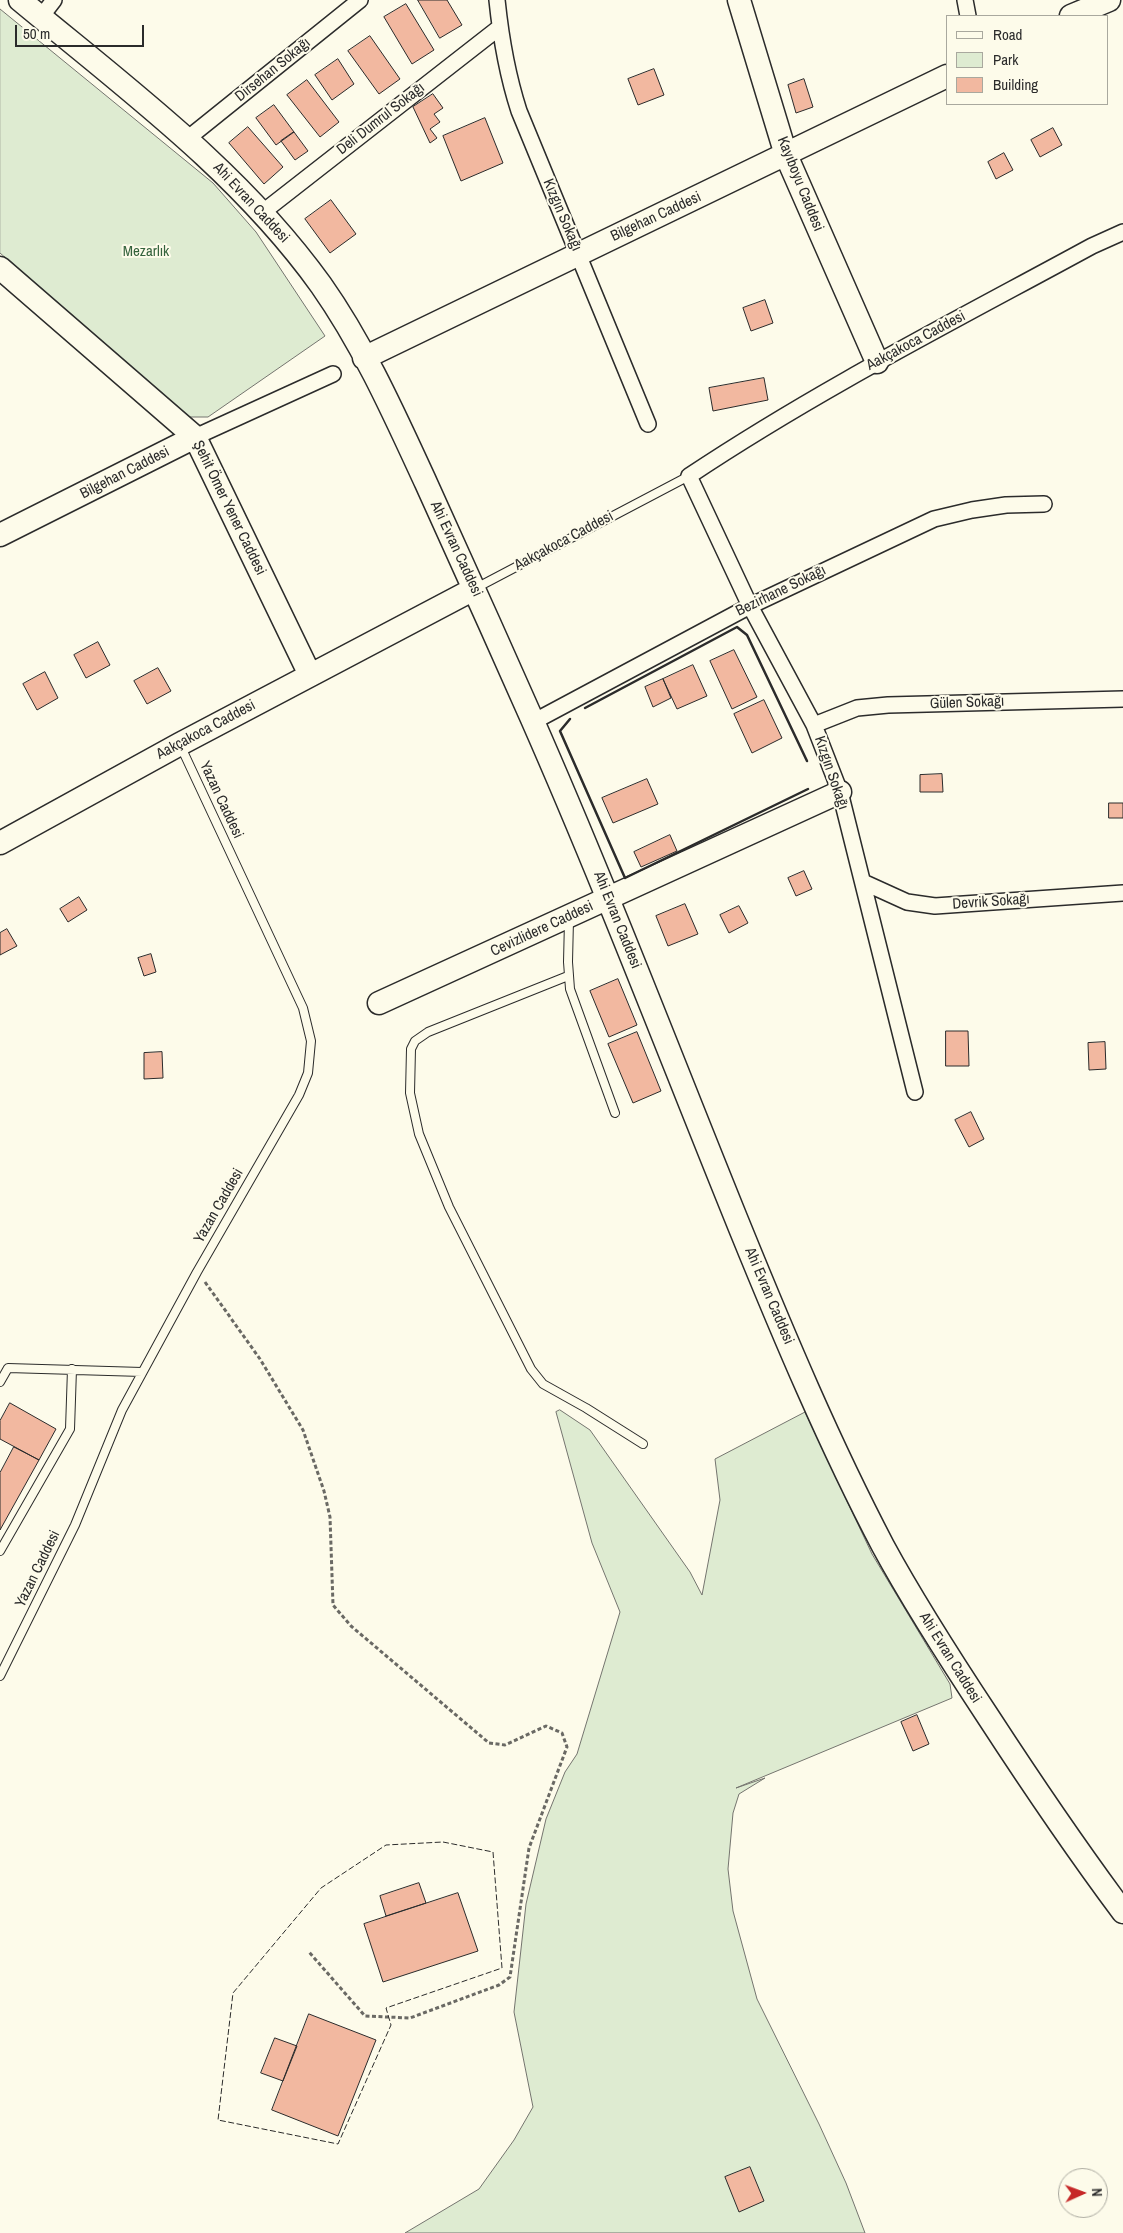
<!DOCTYPE html>
<meta charset="utf-8">
<style>
body{margin:0}
#map{position:relative;width:1123px;height:2233px;overflow:hidden;background:#fdfbea;font-family:"Archivo Narrow",sans-serif}
canvas{display:block}
.legend{position:absolute;left:946px;top:15px;width:162px;height:90px;box-sizing:border-box;background:#fdfbea;border:1px solid #a9a89e;margin:0;padding:6px 9px;list-style:none;font-size:15px;color:#2b2b2b}
.legend li{display:flex;align-items:center;gap:10px;height:25px}
.legend b{width:25px;border:1px solid #a9a89e}
.north{position:absolute;left:1058px;top:2168px;width:50px;height:50px;box-sizing:border-box;background:#fdfbea;border:1px solid #a9a89e;border-radius:50%;rotate:88deg;font-size:14px;font-weight:700;line-height:20px;text-align:center;color:#2b2b2b}
.north::after{content:'';display:block;margin:auto;width:18px;height:22px;background:#c62828;clip-path:polygon(50% 0,100% 100%,50% 72%,0 100%)}
.scale{position:absolute;left:15px;top:25px;width:129px;height:22px;box-sizing:border-box;border:2px solid #2b2b2b;border-top:0;padding-left:6px;font-size:15px;line-height:18px;white-space:nowrap;color:#2b2b2b;-webkit-text-stroke:4px #fdfbea;paint-order:stroke}
</style>
<div id="map">
<canvas width="1123" height="2233"></canvas>
<ul class="legend">
<li><b style="height:6px;background:#fdfbea"></b>Road</li>
<li><b style="height:14px;background:#deebd1"></b>Park</li>
<li><b style="height:14px;background:#f2b8a0"></b>Building</li>
</ul>
<div class="north">N</div>
<div class="scale">50 m</div>
</div>
<script>
const ctx = document.querySelector('canvas').getContext('2d');
ctx.lineJoin = 'round';
function fillPath(path, color) {
  ctx.fillStyle = color;
  ctx.fill(path, 'evenodd');
}
function trace(path, color, width, dash) {
  ctx.strokeStyle = color;
  ctx.lineWidth = width;
  ctx.lineCap = dash ? 'butt' : 'round';
  ctx.setLineDash(dash || []);
  ctx.stroke(path);
}
function label(font, color, halo, rows, align = 'center') {
  ctx.font = font + ' "Archivo Narrow",sans-serif';
  ctx.lineWidth = 4;
  ctx.setLineDash([]);
  ctx.textBaseline = 'middle';
  ctx.strokeStyle = halo;
  ctx.fillStyle = color;
  for (const [text, x, y, turn = 0] of rows) {
    ctx.save();
    ctx.translate(x, y);
    ctx.rotate((+turn || 0) * Math.PI / 180);
    ctx.textAlign = isNaN(turn) ? turn : align;
    if (halo) ctx.strokeText(text, 0, 0);
    ctx.fillText(text, 0, 0);
    ctx.restore();
  }
}
const green = new Path2D(`
 M 0,9 L 213,183 L 256,232 L 325,336 L 208,417 L 187,417 L 0,253 Z
 M 560,1410 L 590,1430 L 690,1572 L 702,1595 L 720,1500 L 715,1459 L 805,1412 L 872,1554 L 950,1684 L 952,1698 L 736,1788 L 765,1778 L 739,1794 L 733,1813 L 728,1869 L 733,1911 L 757,1999 L 819,2124 L 846,2183 L 865,2233 L 405,2233 L 479,2189 L 514,2140 L 533,2107 L 514,2012 L 526,1904 L 546,1819 L 565,1772 L 577,1754 L 620,1612 L 592,1543 L 556,1412 Z`);
fillPath(green, '#deebd1');
trace(green, '#74746e', 1);
const building = new Path2D(`
 M 418,0 L 447,0 L 462,25 L 440,38 Z
 M 406,4 L 434,50 L 412,64 L 384,17 Z
 M 370,36 L 400,79 L 379,94 L 348,51 Z
 M 338,59 L 354,84 L 332,100 L 315,75 Z
 M 654,69 L 664,95 L 638,105 L 628,79 Z
 M 804,79 L 813,107 L 796,113 L 788,85 Z
 M 307,80 L 339,122 L 320,137 L 287,95 Z
 M 433,94 L 443,108 L 434,114 L 440,122 L 430,129 L 437,138 L 430,143 L 413,107 Z
 M 274,105 L 294,132 L 276,145 L 256,118 Z
 M 485,118 L 503,163 L 461,181 L 443,136 Z
 M 248,127 L 283,167 L 264,184 L 229,143 Z
 M 1053,128 L 1062,145 L 1040,157 L 1031,140 Z
 M 294,132 L 308,151 L 295,160 L 281,141 Z
 M 1004,153 L 1013,170 L 996,179 L 988,162 Z
 M 331,200 L 356,234 L 330,253 L 305,219 Z
 M 765,300 L 773,323 L 751,331 L 743,308 Z
 M 764,378 L 768,400 L 713,411 L 709,388 Z
 M 98,642 L 110,665 L 86,678 L 74,655 Z
 M 734,650 L 757,697 L 732,709 L 710,661 Z
 M 693,665 L 707,696 L 677,709 L 663,679 Z
 M 158,668 L 171,691 L 147,704 L 134,681 Z
 M 45,672 L 58,698 L 37,710 L 23,684 Z
 M 663,679 L 671,698 L 653,707 L 645,687 Z
 M 764,700 L 782,738 L 752,753 L 734,714 Z
 M 942,774 L 943,792 L 920,792 L 920,775 Z
 M 647,779 L 658,804 L 613,823 L 602,798 Z
 M 1109,803 L 1123,803 L 1123,818 L 1109,818 Z
 M 670,835 L 677,851 L 641,867 L 634,852 Z
 M 804,871 L 812,889 L 796,896 L 788,878 Z
 M 79,897 L 87,910 L 68,922 L 60,909 Z
 M 685,904 L 698,934 L 668,946 L 656,916 Z
 M 739,906 L 748,923 L 729,933 L 720,915 Z
 M 7,929 L 17,946 L 0,955 L 0,933 Z
 M 151,954 L 156,972 L 144,976 L 138,958 Z
 M 618,979 L 637,1025 L 609,1037 L 590,991 Z
 M 946,1031 L 968,1031 L 969,1066 L 946,1066 Z
 M 637,1032 L 661,1091 L 633,1103 L 608,1044 Z
 M 1105,1042 L 1106,1069 L 1089,1070 L 1088,1043 Z
 M 162,1052 L 163,1078 L 144,1079 L 144,1053 Z
 M 971,1112 L 984,1139 L 969,1147 L 955,1120 Z
 M 10,1403 L 56,1429 L 39,1460 L 0,1439 L 0,1421 Z
 M 14,1447 L 39,1460 L 0,1530 L 0,1473 Z
 M 917,1715 L 929,1744 L 913,1751 L 901,1722 Z
 M 419,1883 L 426,1903 L 386,1916 L 380,1896 Z
 M 458,1893 L 478,1951 L 383,1982 L 364,1924 Z
 M 309,2014 L 376,2040 L 338,2136 L 272,2110 Z
 M 275,2038 L 297,2046 L 283,2081 L 261,2073 Z
 M 750,2167 L 764,2201 L 739,2212 L 725,2177 Z`);
fillPath(building, '#f2b8a0');
trace(building, '#2b2b2b', 1);
const lane = new Path2D(`
 M 476,588 L 689,476
 M 569,920 L 568,962 L 570,989 L 615,1113
 M 568,976 L 428,1032 L 415,1041 L 411,1049 L 410,1093 L 419,1134 L 449,1207 L 531,1369 L 543,1384 L 586,1408 L 643,1444
 M 0,1382 L 8,1368 L 142,1372
 M 0,1551 L 70,1429 L 72,1369
 M 0,1676 L 75,1525 L 122,1410 L 197,1272 L 299,1095 L 308,1073 L 311,1041 L 303,1008 L 181,747`);
const street = new Path2D(`
 M 497,0 C 501,39 507,74 519,111 L 648,424
 M 965,0 L 968,16
 M 41,17 L 54,0
 M 187,139 L 360,0
 M 263,212 L 500,27
 M 195,437 L 333,374
 M 533,722 L 750,606 L 934,519 L 972,510 L 1006,505 L 1044,504
 M 814,725 L 857,708 L 888,705 L 1123,699
 M 863,882 L 907,902 L 935,906 L 1123,893
 M 915,1092 L 840,792 L 814,725 L 750,606 L 689,476 C 818,390 956,320 1092,246 L 1123,232`);
const secondary = new Path2D(`
 M 20,0 C 126,88 240,172 321,285 C 364,346 395,416 426,483 C 462,562 497,640 532,719 C 606,887 671,1058 740,1228 C 784,1336 829,1443 883,1546 C 915,1605 952,1662 989,1718 C 1032,1784 1076,1849 1123,1912
 M 739,0 L 786,155 L 877,362
 M 1071,16 L 1109,0
 M 0,268 L 195,437 L 310,675
 M 364,358 C 558,263 753,171 947,76
 M 0,535 L 195,437
 M 0,843 L 180,744 L 474,589
 M 379,1003 L 840,792`);
trace(lane, '#2b2b2b', 10);
trace(street, '#2b2b2b', 18);
trace(secondary, '#2b2b2b', 25);
trace(new Path2D(`
 M 205,1282 L 260,1359 L 303,1430 L 324,1491 L 330,1517 L 333,1605 L 351,1626 L 489,1743 L 505,1745 L 546,1726 L 562,1733 L 567,1747 L 529,1848 L 510,1977 L 499,1985 L 410,2018 L 365,2016 L 309,1952`), '#6a6964', 3, [4, 2.5]);
trace(lane, '#fdfbea', 8);
trace(street, '#fdfbea', 15);
trace(secondary, '#fdfbea', 22);
trace(new Path2D(`
 M 443,1842 L 493,1852 L 502,1968 L 386,2008 L 391,2025 L 338,2144 L 218,2120 L 233,1993 L 321,1888 L 386,1845 Z`), '#2b2b2b', 1, [6, 2.5]);
trace(new Path2D(`
 M 585,708 L 737,627 L 747,635 L 807,761
 M 570,719 L 560,731 L 625,878 L 808,789`), '#2b2b2b', 2.5);
label('15px', '#2b2b2b', '#fdfbea', [
 ["Dirsehan Sokağı",273,70,-39],
 ["Deli Dumrul Sokağı",381,119,-38],
 ["Kayıboyu Caddesi",800,184,68],
 ["Ahi Evran Caddesi",251,203,47],
 ["Kızgın Sokağı",562,215,67],
 ["Bilgehan Caddesi",656,217,-25],
 ["Aakçakoca Caddesi",916,341,-28],
 ["Bilgehan Caddesi",125,473,-27],
 ["Şehit Ömer Yener Caddesi",229,508,64],
 ["Aakçakoca Caddesi",564,541,-28],
 ["Ahi Evran Caddesi",456,549,65],
 ["Bezirhane Sokağı",781,591,-26],
 ["Gülen Sokağı",967,703,-2],
 ["Aakçakoca Caddesi",206,730,-28],
 ["Kızgın Sokağı",831,773,71],
 ["Yazan Caddesi",221,800,65],
 ["Devrik Sokağı",991,902,-4],
 ["Ahi Evran Caddesi",617,920,68],
 ["Cevizlidere Caddesi",542,929,-25],
 ["Yazan Caddesi",219,1206,-60],
 ["Ahi Evran Caddesi",769,1296,67],
 ["Yazan Caddesi",38,1569,-64],
 ["Ahi Evran Caddesi",950,1658,58]
]);
label('15px', '#34623c', '#fdfbea', [
 ["Mezarlık",146,252]
]);
</script>
